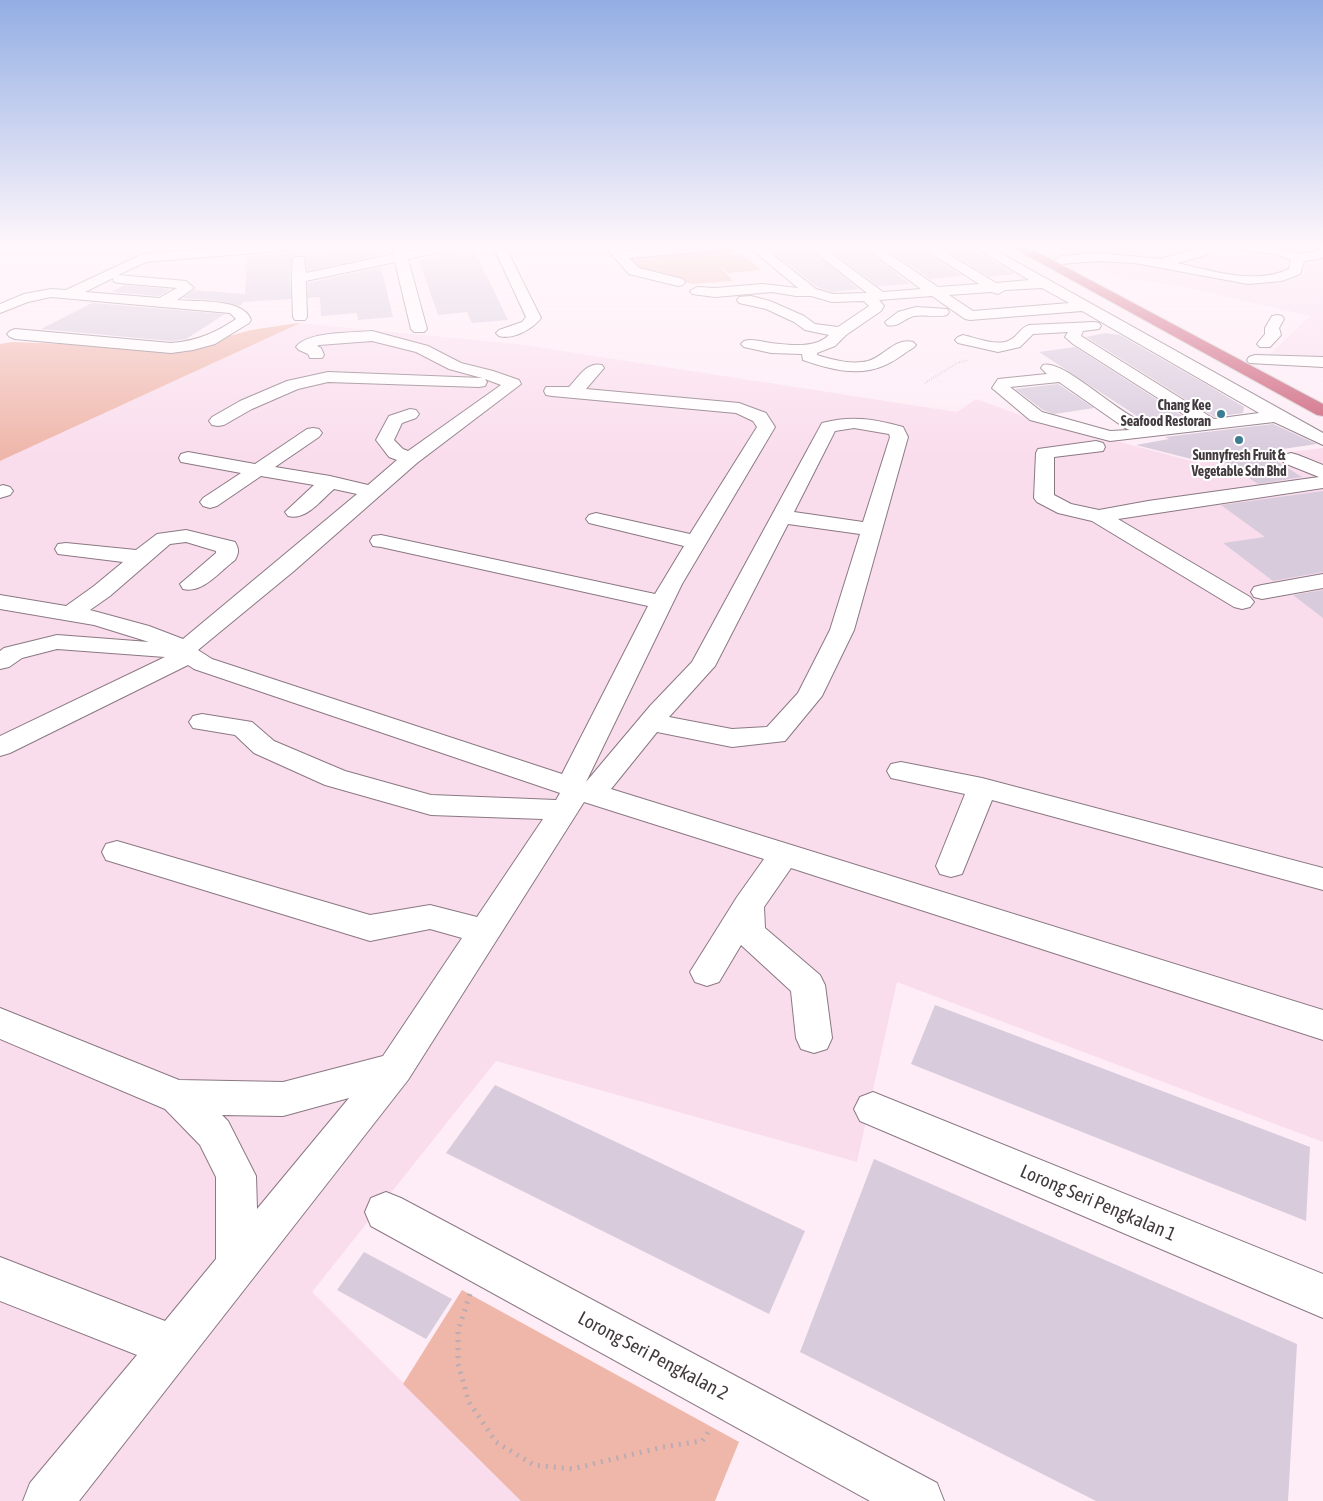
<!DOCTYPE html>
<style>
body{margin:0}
canvas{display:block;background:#feedf6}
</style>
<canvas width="1323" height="1501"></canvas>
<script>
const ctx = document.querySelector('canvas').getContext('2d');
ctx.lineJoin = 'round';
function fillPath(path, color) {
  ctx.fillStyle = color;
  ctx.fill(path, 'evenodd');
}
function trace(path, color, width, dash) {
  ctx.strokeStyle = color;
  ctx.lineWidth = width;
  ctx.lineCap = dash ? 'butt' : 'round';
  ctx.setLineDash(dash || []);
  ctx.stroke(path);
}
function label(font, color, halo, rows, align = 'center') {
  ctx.font = font + ' "Asap Condensed",sans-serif';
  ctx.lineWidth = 4;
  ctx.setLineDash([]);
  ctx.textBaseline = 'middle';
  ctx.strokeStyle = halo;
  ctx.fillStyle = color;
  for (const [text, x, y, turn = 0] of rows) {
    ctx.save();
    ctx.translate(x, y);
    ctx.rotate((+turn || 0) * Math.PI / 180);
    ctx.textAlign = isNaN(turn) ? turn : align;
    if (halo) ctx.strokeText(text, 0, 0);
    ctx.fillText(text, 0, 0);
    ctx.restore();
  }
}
fillPath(new Path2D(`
 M 1054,246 L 1323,246 L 1323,358 L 1269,355 L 1310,316 L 1180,286 L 1117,277 Z
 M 298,323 L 517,344 L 957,412 L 976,399 L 1026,417 L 1199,463 L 1323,448 L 1323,1142 L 897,982 L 857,1162 L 496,1061 L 312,1292 L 522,1501 L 0,1501 L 0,461 Z`), '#fadded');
fillPath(new Path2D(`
 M 728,248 L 733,253 L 709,256 L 742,254 L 761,270 L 728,273 L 715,261 L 733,281 L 692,284 L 639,270 L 629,257 Z
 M 298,323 L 298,324 L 0,461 L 0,344 L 12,342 L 171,348 L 200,344 L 251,330 Z
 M 462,1290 L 739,1442 L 715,1501 L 521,1501 L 403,1384 Z`), '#efb6aa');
fillPath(new Path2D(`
 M 766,246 L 805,246 L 859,289 L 832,292 L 817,287 Z
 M 824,246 L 861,246 L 910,284 L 878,286 Z
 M 882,246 L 918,246 L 963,276 L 930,279 Z
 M 939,246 L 967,246 L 1015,274 L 989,277 Z
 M 377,247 L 379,255 L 308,271 L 305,256 L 293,256 L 290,268 L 291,299 L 244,302 L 239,306 L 219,301 L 182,298 L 194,290 L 245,294 L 247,256 Z
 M 474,250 L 508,320 L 472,323 L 467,312 L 438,315 L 419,260 L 443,258 L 441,253 L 444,253 Z
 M 381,267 L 393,317 L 358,320 L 357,313 L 321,316 L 320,297 L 308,298 L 308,283 Z
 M 124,285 L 171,289 L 159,296 L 111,292 Z
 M 92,303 L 225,314 L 186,339 L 171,341 L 41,329 Z
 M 1105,333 L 1120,335 L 1209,386 L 1244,407 L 1243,413 L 1214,417 L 1086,337 Z
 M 1075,347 L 1189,420 L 1160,425 L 1143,420 L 1039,352 Z
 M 1058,384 L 1094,408 L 1054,414 L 1043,410 L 1015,389 Z
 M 1273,424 L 1317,444 L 1262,452 L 1302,477 L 1258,484 L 1219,458 L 1199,461 L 1136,445 L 1169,439 L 1165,437 Z
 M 1323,491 L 1323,572 L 1273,581 L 1223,543 L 1265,537 L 1221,505 Z
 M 1323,590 L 1323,618 L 1293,595 Z
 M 935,1005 L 1310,1147 L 1306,1221 L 911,1064 Z
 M 495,1085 L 805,1231 L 769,1314 L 446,1153 Z
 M 874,1159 L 1297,1344 L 1288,1501 L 1096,1501 L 800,1352 Z
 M 364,1252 L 452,1299 L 426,1339 L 337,1290 Z`), '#d8cbdc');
const minor = new Path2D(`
 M 243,246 L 298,246 L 292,250 L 146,262 L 118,275 L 186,281 L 194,288 L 177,300 C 197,302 244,298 251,320 L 249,323 L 215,344 L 193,350 L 171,353 L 15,339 L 10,337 L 7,334 L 10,331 L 15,329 L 171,343 C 197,341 215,333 236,319 L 230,313 L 51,297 L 28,302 L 0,313 L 0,304 L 24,294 L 51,289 L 66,290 L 143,254 ZM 113,278 L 114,282 L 119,283 L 177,288 L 159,298 L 85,292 Z
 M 392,246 L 404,246 L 406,252 L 430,246 L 454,246 L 452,249 L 408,259 L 427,329 L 424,332 L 414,332 L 411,329 L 395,262 L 306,281 L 307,317 L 305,320 L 295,320 L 293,317 C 293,305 290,266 294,257 L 304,257 L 306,273 L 394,254 Z
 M 493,246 L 505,246 L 541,318 C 533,329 513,340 499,336 L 496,333 L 499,330 L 522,322 L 526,317 Z
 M 608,246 L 618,246 L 623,251 L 676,246 L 726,246 L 720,250 L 629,258 L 639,268 L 683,279 L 685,282 L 683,285 L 678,286 L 629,274 L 609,251 Z
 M 748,246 L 762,246 L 816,289 L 833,294 L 867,293 L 807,246 L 821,246 L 883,292 L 921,289 L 863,246 L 878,246 L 938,287 L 979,284 L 920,246 L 935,246 L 996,283 L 1029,280 L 973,246 L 988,246 L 1323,433 L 1323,445 L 1274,422 L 1110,441 L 1030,420 L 992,388 L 998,379 L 1047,374 L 1041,368 L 1043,365 C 1066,359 1124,422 1155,426 C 1167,428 1182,423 1194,421 L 1073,344 L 1065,337 L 1068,332 L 1033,334 L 1020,347 L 998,352 L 958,343 L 955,340 L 958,337 L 963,335 C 976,338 998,347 1010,340 C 1018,336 1020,328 1029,325 L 1094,322 L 1099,323 L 1101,326 L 1099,329 L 1083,331 L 1081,336 L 1214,419 L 1259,413 L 1082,311 L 970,320 L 965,319 L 932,296 L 879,300 L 884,306 L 881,311 L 846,335 L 835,346 L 817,353 L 817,355 C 833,360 851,365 868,361 C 883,357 896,337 913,342 L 916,345 L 913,348 C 903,354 894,362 883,366 C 857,377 829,369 803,360 L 802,354 L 771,353 L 744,347 L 741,344 L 744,341 C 753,338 762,342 771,343 C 790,345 815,349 829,335 L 805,330 L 794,322 L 766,309 L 739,303 L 737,300 L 739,297 L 751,296 L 770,301 L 804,316 L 815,324 L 838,327 L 869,306 L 864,301 L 832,302 L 811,296 L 796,296 L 772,292 L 715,297 L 692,294 L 690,291 L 697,287 L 715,288 L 763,284 L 798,288 ZM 1042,288 L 1069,303 L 973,311 L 949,295 L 991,292 L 998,294 L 1005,290 ZM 1059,382 L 1125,428 L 1130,430 L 1110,431 L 1042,412 L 1010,387 Z
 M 1201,246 L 1221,246 L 1203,256 L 1177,263 C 1212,271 1255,285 1289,269 L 1291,260 L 1275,254 L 1239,249 L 1237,246 L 1270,246 L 1299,254 L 1315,252 L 1323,247 L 1323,258 L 1304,261 L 1300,274 L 1282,281 L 1248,284 L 1135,263 L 1098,261 L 1061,264 L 1055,260 L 1061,256 L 1098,253 L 1161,259 L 1193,250 Z
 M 916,307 L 947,309 L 949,312 L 947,315 C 936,318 925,314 914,316 C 903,319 898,328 887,325 L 885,322 L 898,312 Z
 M 1277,315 L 1282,316 L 1284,319 L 1279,328 L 1281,335 L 1270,347 L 1260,347 L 1257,344 L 1265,334 L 1265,328 L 1272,316 Z
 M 372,331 L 428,346 L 461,363 L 493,371 L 519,380 L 521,384 L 417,463 L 294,571 L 198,650 L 212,659 L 562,774 L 648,606 L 381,547 L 373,546 L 370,541 L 373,536 L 381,535 L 655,594 L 684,546 L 589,523 L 586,519 L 589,515 L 596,513 L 690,534 L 757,427 L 753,421 L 736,413 L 552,396 L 546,395 L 544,391 L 546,387 L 569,387 C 578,378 587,361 602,365 L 604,368 L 586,389 L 739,403 L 766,413 L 775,427 L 682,584 L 586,782 L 650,706 L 692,662 L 822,423 C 851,415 875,419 903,427 L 908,437 L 854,630 L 822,696 L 785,741 L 732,747 L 657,732 L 611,789 L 1323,1010 L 1323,1040 L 791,868 L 764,907 L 765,928 L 820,975 L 825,985 L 832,1038 L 827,1049 L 814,1053 L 801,1049 L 796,1038 L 791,991 L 741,945 L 719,982 L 707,986 L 695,982 L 690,972 L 737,897 L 764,859 L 584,802 L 408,1080 L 79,1501 L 23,1501 L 30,1483 L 137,1355 L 0,1301 L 0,1257 L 165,1321 L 216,1259 L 216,1177 L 200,1145 L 165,1109 L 0,1039 L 0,1008 L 179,1080 L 283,1082 L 383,1056 L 462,938 L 430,929 L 370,941 L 106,860 L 102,852 L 106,844 L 117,841 L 370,915 L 430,905 L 477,917 L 543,819 L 431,815 L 325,785 L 254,753 L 235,735 L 193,728 L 189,722 L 193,716 L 202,714 L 252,722 L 274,741 L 345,771 L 431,795 L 556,800 L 560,793 L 194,669 L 188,665 L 10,753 L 0,756 L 0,736 L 165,657 L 57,649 L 22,658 L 9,667 L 0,669 L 0,651 L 4,648 L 57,635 L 149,642 L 94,625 L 0,609 L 0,595 L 66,606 L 94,586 L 123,562 L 58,554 L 55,549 L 58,544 L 66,543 L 136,550 L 157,534 L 186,530 L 235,542 C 239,549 239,553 235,560 C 220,571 203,594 183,589 L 180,584 L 216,553 L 216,551 L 186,542 L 170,544 L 110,596 L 90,610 L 149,626 L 183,639 L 357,494 L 334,489 C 321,500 306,521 288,516 L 285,512 L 314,485 L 261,476 L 217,506 L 210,508 L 203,506 L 200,502 L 203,498 L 241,473 L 181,462 L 179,458 L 181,454 L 188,452 L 255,464 L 307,429 L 313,428 L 319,429 L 322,433 L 319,437 L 275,467 L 330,476 L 368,485 L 397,460 L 389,457 L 376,440 L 389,416 L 410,409 L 416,410 L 419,414 L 416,418 L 402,423 L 394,440 L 403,449 L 408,451 L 501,385 L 485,379 L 487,382 L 485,386 L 479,387 L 328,382 L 298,389 L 252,409 L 224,425 L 218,426 L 212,425 L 209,421 L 212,417 L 240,401 L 287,381 L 328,372 L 482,378 L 449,369 L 416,352 L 372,341 L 319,345 L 317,346 L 321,348 L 324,355 L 322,358 L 310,358 L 308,354 L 299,350 L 296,347 C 307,331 354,333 372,331 ZM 854,428 L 889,434 L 890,437 L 863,522 L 794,512 L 835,431 ZM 788,524 L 860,534 L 830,630 L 798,693 L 767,727 L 732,729 L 669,717 L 715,666 ZM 349,1098 L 257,1209 L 256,1176 L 228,1121 L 222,1115 L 283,1116 Z
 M 1255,355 L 1323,357 L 1323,367 L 1249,363 L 1247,360 L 1249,357 Z
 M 1096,441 L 1103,443 L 1105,447 L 1103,451 L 1054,457 L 1054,495 L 1071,504 L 1099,510 L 1148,501 L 1319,477 L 1284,463 L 1282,459 L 1284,455 L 1291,453 L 1298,455 L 1323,465 L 1323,488 L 1118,519 L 1250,597 L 1254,602 L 1250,607 L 1242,609 L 1234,607 L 1092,521 L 1058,513 L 1037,502 L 1034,498 L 1036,453 L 1038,449 Z
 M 3,485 L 10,487 L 13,491 L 10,495 L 0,498 L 0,486 Z
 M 1323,574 L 1323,588 L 1262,599 L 1254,597 L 1251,592 L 1254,587 L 1262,585 Z
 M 901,762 L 982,778 L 1323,868 L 1323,890 L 992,800 L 962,874 L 951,877 L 940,874 L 936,866 L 965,794 L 891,778 L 887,771 L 891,764 Z
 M 873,1092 L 1323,1274 L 1323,1318 L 860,1121 L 854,1109 L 860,1097 Z
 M 386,1192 L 401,1198 L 937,1483 L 944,1501 L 870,1501 L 371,1226 L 365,1212 L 371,1198 Z`);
const highway = new Path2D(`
 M 1010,246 L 1026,246 L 1323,404 L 1323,416 L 1317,415 Z`);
trace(minor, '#8a7882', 2);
trace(highway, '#d5d4d5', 2);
trace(new Path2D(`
 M 925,383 L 957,363 L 969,360`), '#baacb3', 2, [0.5, 2]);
trace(new Path2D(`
 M 470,1294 L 458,1331 L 458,1364 L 469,1402 L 496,1442 L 534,1465 L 572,1469 L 663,1447 L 702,1441 L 711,1428`), '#baacb3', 5, [2, 6]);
fillPath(minor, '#fff');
fillPath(highway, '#cd627b');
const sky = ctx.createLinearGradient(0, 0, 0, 456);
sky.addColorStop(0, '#93aee4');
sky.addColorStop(0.54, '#fff7fb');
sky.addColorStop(1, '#fff7fb00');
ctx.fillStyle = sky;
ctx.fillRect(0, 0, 1323, 456);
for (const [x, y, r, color] of [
 [1221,414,5,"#3d7b91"],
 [1239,440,5,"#3d7b91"]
]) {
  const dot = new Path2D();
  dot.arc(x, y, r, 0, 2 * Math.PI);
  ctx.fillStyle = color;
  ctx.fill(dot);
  trace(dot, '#fff', 2);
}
label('bold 14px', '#423a3e', '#fff', [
 ["Chang Kee",1211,406],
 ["Seafood Restoran",1211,422],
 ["Sunnyfresh Fruit &",1239,456,"center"],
 ["Vegetable Sdn Bhd",1239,472,"center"]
], 'right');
label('19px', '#423a3e', '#fff', [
 ["Lorong Seri Pengkalan 1",1098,1203,23],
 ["Lorong Seri Pengkalan 2",653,1356,28]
]);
</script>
